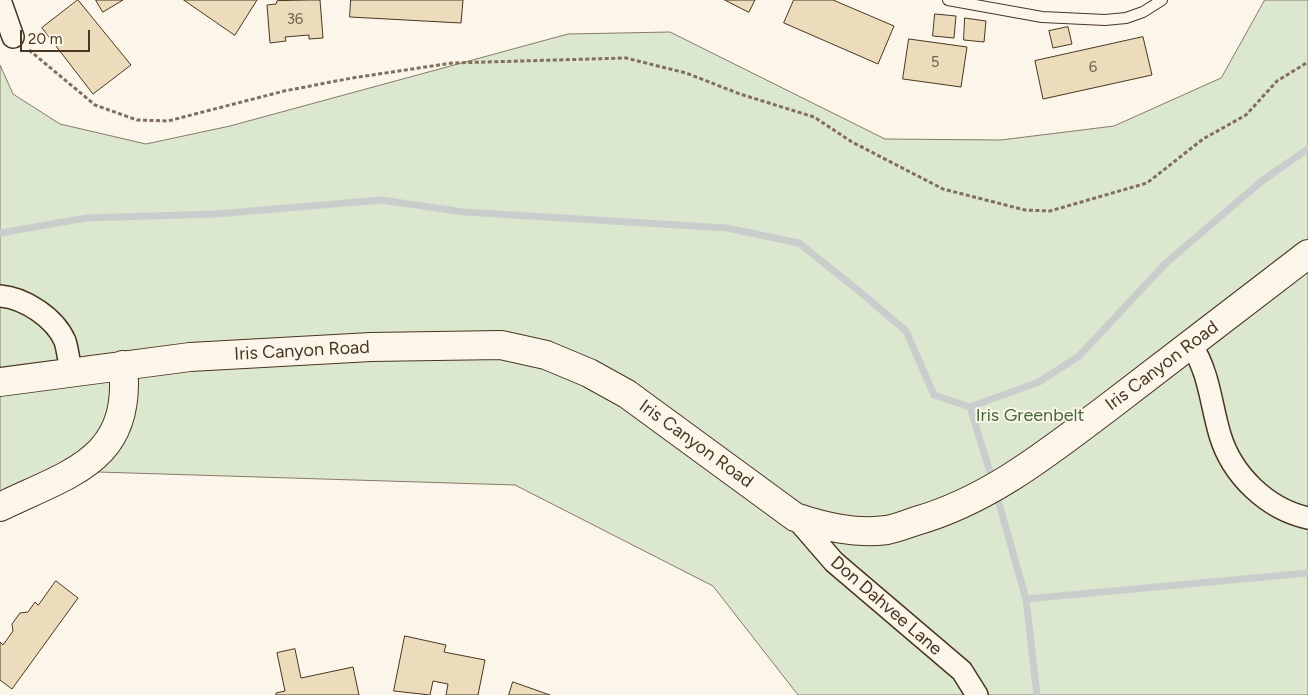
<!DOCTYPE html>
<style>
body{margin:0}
#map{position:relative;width:1308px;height:695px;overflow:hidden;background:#fbf6e9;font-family:Figtree,sans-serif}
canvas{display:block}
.scale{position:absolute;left:20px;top:30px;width:70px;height:22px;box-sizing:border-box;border:2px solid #4a3520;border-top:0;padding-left:6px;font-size:15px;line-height:18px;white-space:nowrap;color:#4a3520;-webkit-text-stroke:4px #fbf6e9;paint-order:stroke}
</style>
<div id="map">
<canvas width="1308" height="695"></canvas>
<div class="scale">20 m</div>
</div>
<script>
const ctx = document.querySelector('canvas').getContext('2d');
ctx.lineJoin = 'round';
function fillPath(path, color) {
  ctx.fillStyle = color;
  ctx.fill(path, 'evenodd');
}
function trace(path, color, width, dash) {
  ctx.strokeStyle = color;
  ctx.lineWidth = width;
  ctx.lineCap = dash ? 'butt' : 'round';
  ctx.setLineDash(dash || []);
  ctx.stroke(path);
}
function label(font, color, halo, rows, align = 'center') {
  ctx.font = font + ' Figtree,sans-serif';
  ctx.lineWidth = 4;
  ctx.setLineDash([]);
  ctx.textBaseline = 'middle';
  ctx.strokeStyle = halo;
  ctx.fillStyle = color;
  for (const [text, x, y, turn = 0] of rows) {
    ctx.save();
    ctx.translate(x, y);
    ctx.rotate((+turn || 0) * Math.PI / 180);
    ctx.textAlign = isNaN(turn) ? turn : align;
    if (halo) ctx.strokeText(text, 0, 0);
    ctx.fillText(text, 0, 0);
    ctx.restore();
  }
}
const green = new Path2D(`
 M 1265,0 L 1308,0 L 1308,695 L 798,695 L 713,586 L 515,485 L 98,472 L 86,479 L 0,492 L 0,65 L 13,94 L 60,124 L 146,144 L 230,126 L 568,34 L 670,32 L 885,139 L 1001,140 L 1114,126 L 1221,78 Z`);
fillPath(green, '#dce7d0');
trace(green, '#887966', 1);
trace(new Path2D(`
 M 0,233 L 86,218 L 216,214 L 381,200 L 464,212 L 727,228 L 799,243 L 859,291 L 906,331 L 934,395 L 970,407 L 1039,382 L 1079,356 L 1166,263 L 1263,180 L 1308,149
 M 970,407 L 993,482
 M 996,493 L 1026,599 L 1037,695
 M 1026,599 L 1308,573`), '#c9cecd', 7);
const building = new Path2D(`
 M 78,0 L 131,65 L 93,94 L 42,28 Z
 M 96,0 L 123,0 L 103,12 Z
 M 184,0 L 257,0 L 235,35 Z
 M 310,0 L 320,0 L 323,38 L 309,39 L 309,35 L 285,37 L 286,41 L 270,43 L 267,5 L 276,4 L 277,1 Z
 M 351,0 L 463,0 L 461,23 L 350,17 Z
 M 725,0 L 755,0 L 749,12 Z
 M 794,0 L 833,0 L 894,26 L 878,64 L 784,23 Z
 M 935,14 L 956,16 L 954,38 L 933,36 Z
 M 965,18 L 986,21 L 984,42 L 964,40 Z
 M 1068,27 L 1072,44 L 1053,48 L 1049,31 Z
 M 1143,37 L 1152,75 L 1043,99 L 1035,61 Z
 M 909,39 L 967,47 L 961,87 L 903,79 Z
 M 56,581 L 78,598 L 12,689 L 0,680 L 0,642 L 3,645 L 13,631 L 12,624 L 20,613 L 28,612 L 35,602 L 38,605 Z
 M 405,636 L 446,645 L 444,652 L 485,660 L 478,695 L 446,695 L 448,684 L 433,681 L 430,695 L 394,691 Z
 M 295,649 L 301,678 L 353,667 L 359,695 L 276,695 L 276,693 L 285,691 L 277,653 Z
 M 513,682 L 550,695 L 509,695 Z`);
fillPath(building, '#ecdcbc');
trace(building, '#4a3520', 1);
const lane = new Path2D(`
 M 948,0 L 1042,17 L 1105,20 L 1126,18 L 1143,12 L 1162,0`);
const street = new Path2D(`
 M 0,0 L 13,37
 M 0,296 C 25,298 55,318 65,341 C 68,351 69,362 71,372
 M 1191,344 C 1210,375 1210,401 1220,435 C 1232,475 1267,509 1308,518
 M 795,517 L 834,562 L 962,671 L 977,695`);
const secondary = new Path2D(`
 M 0,382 L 190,357 L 371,347 L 501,345 L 546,355 L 589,373 L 627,394 L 795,517 C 825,527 855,534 887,530 C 897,528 907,524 916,521 C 990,500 1050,451 1110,406 C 1176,355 1242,305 1308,254
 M 0,507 C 72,472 133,460 123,365`);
trace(lane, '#4a3520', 12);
trace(street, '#4a3520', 24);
trace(secondary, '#4a3520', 30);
trace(new Path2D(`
 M 29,50 L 95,105 L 137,120 L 168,121 L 284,91 L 352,78 L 452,63 L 626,58 L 686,73 L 740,94 L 814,117 L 852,142 L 943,189 L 1025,210 L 1050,211 L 1147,183 L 1203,139 L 1246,115 L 1277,81 L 1308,62`), '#7f6f5c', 3, [4, 2.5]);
trace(lane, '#fbf6e9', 10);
trace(street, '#fbf6e9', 21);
trace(secondary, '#fbf6e9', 28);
label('15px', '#725f47', null, [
 ["36",295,20],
 ["5",935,63],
 ["6",1093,68]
]);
label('18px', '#4a3520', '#fbf6e9', [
 ["Iris Canyon Road",302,351,-3],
 ["Iris Canyon Road",1162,366,-37],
 ["Iris Canyon Road",696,444,36],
 ["Don Dahvee Lane",886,606,41]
]);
label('18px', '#436837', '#fbf6e9', [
 ["Iris Greenbelt",1030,416]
]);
</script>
